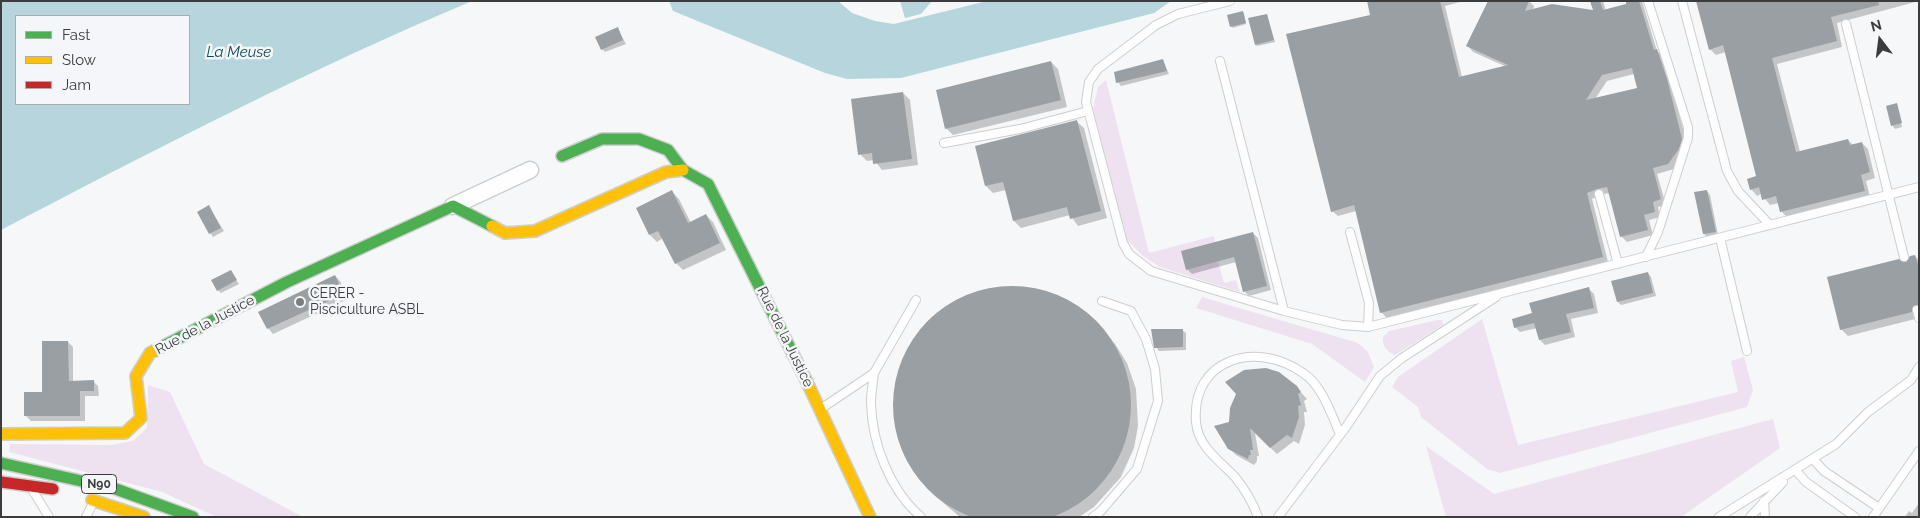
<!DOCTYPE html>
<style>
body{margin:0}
#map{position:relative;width:1920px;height:518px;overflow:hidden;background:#f6f7f8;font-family:Raleway,sans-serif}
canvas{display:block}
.frame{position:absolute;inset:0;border:2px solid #3b3c3d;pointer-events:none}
.legend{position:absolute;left:15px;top:15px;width:175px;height:90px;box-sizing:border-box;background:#f5f6f9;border:1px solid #abacae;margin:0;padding:6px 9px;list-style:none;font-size:15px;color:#3b3c3d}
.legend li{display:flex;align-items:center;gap:10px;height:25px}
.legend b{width:25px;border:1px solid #abacae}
.north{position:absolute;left:1855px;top:15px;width:50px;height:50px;-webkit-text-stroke:4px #f5f6f9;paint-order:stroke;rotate:345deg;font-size:14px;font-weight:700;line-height:20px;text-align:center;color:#3b3c3d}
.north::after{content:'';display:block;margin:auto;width:18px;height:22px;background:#3b3c3d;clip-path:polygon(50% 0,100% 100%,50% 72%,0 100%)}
</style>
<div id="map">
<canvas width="1920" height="518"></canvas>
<div class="frame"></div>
<ul class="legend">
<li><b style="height:6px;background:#4caf50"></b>Fast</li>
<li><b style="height:6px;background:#ffc107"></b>Slow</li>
<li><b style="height:6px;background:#c62828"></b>Jam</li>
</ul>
<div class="north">N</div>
</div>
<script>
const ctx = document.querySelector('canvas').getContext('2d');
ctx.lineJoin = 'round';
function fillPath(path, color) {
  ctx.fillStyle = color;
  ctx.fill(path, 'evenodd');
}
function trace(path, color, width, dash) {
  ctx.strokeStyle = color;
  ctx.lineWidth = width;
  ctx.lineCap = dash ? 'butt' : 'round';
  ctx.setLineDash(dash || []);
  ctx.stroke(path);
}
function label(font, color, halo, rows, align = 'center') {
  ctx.font = font + ' Raleway,sans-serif';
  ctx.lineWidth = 5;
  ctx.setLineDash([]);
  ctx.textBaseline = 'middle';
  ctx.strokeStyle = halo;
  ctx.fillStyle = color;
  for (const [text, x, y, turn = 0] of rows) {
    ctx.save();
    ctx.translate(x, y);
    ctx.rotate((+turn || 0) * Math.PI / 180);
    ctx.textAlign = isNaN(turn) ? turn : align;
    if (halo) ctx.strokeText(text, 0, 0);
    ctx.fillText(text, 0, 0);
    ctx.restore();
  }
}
fillPath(new Path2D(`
 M 1106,80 L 1149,253 L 1214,236 L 1215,242 L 1187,269 L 1218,261 L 1224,283 L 1236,280 L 1240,292 L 1160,267 L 1143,256 L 1127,240 L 1093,109 L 1098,87 Z
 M 1202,297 L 1358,343 L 1368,352 L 1374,367 L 1365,382 L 1312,344 L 1196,308 Z
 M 1482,319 L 1518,445 L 1738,392 L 1731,361 L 1744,357 L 1753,390 L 1747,407 L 1500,473 L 1487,469 L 1421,417 L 1418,407 L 1392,387 L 1398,377 Z
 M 1438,320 L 1442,320 L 1443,325 L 1395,355 C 1387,352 1382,346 1383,337 L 1389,331 Z
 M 148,385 L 170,392 L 204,464 L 303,517 L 217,517 L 162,492 L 9,452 L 10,444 L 111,445 L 133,441 L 147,428 Z
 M 1773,419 L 1780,448 L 1681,517 L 1446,517 L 1426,446 L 1494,494 Z`), '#eee2f0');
fillPath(new Path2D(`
 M 1,1 L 472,1 C 310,69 156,149 1,230 ZM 16,16 L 189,16 L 189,104 L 16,104 Z
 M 669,1 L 838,1 L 852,13 L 875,21 L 894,24 L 987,1 L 1171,1 L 1154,13 L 901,78 L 847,79 L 825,73 L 673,11 Z
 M 900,1 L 932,1 L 921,14 L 905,18 Z`), '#b6d5dc');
fillPath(new Path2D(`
 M 1368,1 L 1464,1 L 1445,6 L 1462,77 L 1507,67 L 1473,52 L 1468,46 L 1489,1 L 1529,1 L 1534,6 L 1533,10 L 1595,12 L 1591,1 L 1603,1 L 1606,11 L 1628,4 L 1627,1 L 1642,1 L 1657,51 L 1663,56 L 1672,85 L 1687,145 L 1684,155 L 1674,169 L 1657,174 L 1666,205 L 1658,207 L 1660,217 L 1649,220 L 1653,235 L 1627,242 L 1621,236 L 1610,193 L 1603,194 L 1592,199 L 1608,262 L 1387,318 L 1381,312 L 1356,211 L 1338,216 L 1332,211 L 1371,16 ZM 1634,74 L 1638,89 L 1595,99 L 1607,81 Z
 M 1697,1 L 1919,1 L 1837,23 L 1842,47 L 1777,64 L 1800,152 L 1848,140 L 1853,145 L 1862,143 L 1868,149 L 1875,178 L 1866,181 L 1870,197 L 1788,218 L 1782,212 L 1779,203 L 1770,205 L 1761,194 L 1757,196 L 1751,189 L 1758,177 L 1726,52 L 1716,55 L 1710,49 Z
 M 1244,13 L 1246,24 L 1233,28 L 1231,26 Z
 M 1267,15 L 1275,42 L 1257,46 L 1256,45 Z
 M 618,29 L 626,44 L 605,52 L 602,49 Z
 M 1163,61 L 1169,74 L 1121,86 L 1118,82 Z
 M 1051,62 L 1058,69 L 1067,107 L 953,135 L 946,128 Z
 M 903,93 L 910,100 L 918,165 L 882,170 L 874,160 L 867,161 L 860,154 Z
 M 1897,104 L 1902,127 L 1895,129 L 1892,125 Z
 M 1076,121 L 1084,128 L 1107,218 L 1078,226 L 1070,215 L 1021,228 L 1014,221 L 1006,190 L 993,193 L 986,186 L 976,147 Z
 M 1707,191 L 1710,195 L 1718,235 L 1707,237 L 1704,234 Z
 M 672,192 L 679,199 L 691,223 L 706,215 L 713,222 L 726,250 L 683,270 L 676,263 L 663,238 L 657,242 L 650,235 Z
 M 209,207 L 224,231 L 213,237 L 198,213 Z
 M 1253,233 L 1258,238 L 1271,290 L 1249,296 L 1244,291 L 1236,262 L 1192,274 L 1187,269 Z
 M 1915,256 L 1919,260 L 1919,318 L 1848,336 L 1841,329 Z
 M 230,271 L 239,284 L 221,293 L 218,290 Z
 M 1648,273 L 1651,277 L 1656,296 L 1621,305 L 1618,302 L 1613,282 Z
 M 335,276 L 340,281 L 348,299 L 273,334 L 268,328 Z
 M 1030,289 L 1052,295 L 1073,305 L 1092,319 L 1115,344 L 1127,363 L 1136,389 L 1138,426 L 1134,448 L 1121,477 L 1094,507 L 1079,517 L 960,517 L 934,495 L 918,478 L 905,457 L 897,435 L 894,413 L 895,390 L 900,368 L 910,347 L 923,329 L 948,306 L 985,291 Z
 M 1589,289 L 1594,294 L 1598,313 L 1571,319 L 1575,337 L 1545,345 L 1540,340 L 1537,328 L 1520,332 L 1515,327 L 1533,314 Z
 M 1182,330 L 1186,333 L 1186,350 L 1159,351 L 1156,347 Z
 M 68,342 L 73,347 L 73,382 L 93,381 L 98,386 L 99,396 L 85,396 L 85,421 L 31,421 L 26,416 L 43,393 Z
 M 1297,388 L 1307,399 L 1304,401 L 1307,412 L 1304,412 L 1305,425 L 1299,444 L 1294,441 L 1277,454 L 1255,433 L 1259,456 L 1257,456 L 1257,461 L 1254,465 L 1236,455 L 1229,448 L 1230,423 Z
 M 1919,503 L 1919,517 L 1905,517 L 1909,511 L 1912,513 Z`), '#0003');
fillPath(new Path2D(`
 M 1367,1 L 1440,1 L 1459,77 L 1508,65 L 1466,46 L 1488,1 L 1529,1 L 1525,11 L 1552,4 L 1593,10 L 1590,1 L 1600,1 L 1603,10 L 1626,4 L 1626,1 L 1639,1 L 1654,50 L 1657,49 L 1667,79 L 1682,139 L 1679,149 L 1668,164 L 1653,168 L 1661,199 L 1653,202 L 1655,212 L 1644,215 L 1648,230 L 1620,237 L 1607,187 L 1597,189 L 1587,193 L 1603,257 L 1380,313 L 1354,205 L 1331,212 L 1286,34 L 1370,15 ZM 1632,68 L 1637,88 L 1586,100 L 1602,75 Z
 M 1696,1 L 1878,1 L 1879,5 L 1831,17 L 1837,41 L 1772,58 L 1796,152 L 1848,139 L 1850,145 L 1862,142 L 1870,172 L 1861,175 L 1865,191 L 1780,212 L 1776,196 L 1762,200 L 1759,187 L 1750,190 L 1747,179 L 1756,176 L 1723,45 L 1709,50 Z
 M 1243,11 L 1246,23 L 1230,27 L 1227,15 Z
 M 1267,14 L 1274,40 L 1255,45 L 1248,18 Z
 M 618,27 L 623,40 L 601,50 L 595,37 Z
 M 1163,59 L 1167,71 L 1116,83 L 1114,72 Z
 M 1051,61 L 1061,100 L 945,129 L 936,90 Z
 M 903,92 L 912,159 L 873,164 L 872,153 L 858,155 L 851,99 Z
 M 1897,103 L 1902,123 L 1891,126 L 1886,106 Z
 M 1077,120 L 1101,211 L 1070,219 L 1067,207 L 1013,221 L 1003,182 L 985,186 L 975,146 Z
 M 672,190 L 688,223 L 706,214 L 720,243 L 675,264 L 658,231 L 649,235 L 636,208 Z
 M 1707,190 L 1716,232 L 1703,234 L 1694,192 Z
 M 209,205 L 221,228 L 209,234 L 197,212 Z
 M 1253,232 L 1267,286 L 1243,292 L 1234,257 L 1186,270 L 1181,251 Z
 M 1915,255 L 1919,268 L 1919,305 L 1913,306 L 1912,312 L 1840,330 L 1827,277 L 1899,259 L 1906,262 L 1910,256 Z
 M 231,270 L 237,280 L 217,291 L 211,280 Z
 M 1648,272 L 1653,293 L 1617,302 L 1611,281 Z
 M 335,275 L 344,294 L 267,329 L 258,312 Z
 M893 405a119 119 0 1 1 238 0a119 119 0 1 1-238 0Z
 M 1589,287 L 1594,308 L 1566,314 L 1571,332 L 1539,340 L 1534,323 L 1514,328 L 1512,319 L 1532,313 L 1529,303 Z
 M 1151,329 L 1183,329 L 1183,347 L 1154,348 Z
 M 42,341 L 68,341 L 69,381 L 94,380 L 94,391 L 80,391 L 80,416 L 24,416 L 24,392 L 42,392 Z
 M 1266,368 L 1279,372 L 1297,386 L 1301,392 L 1298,394 L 1301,405 L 1298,406 L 1299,417 L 1292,438 L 1287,435 L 1270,448 L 1250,428 L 1253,450 L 1250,450 L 1251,455 L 1249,455 L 1248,459 L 1228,449 L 1214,426 L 1229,422 L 1230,408 L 1236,394 L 1225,382 L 1244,370 Z`), '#999fa3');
const lane = new Path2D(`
 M 1230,1 L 1178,14 L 1156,25 L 1098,69 L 1089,82 L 1086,102 L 1123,243 L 1129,254 L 1151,271 L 1284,311 L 1342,325 L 1368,327 L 1919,187
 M 1682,1 L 1727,171 L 1738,191 L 1770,225
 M 1846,24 L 1904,257
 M 1220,61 L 1284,311
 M 944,143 L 1020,129 L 1088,111
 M 1599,194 L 1618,264
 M 1350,232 L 1369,303 L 1368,327
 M 1720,238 L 1747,351
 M 1646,257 L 1658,232 L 1688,138 L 1688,127 L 1648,1
 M 1917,310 L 1919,318
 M 874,373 C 873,382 871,393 871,403 C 872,444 890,490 921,517
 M 822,408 L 874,373 L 916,300
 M 1813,459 L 1824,471 L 1879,508
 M 1796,471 L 1806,482 L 1855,517
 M 33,491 L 49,517
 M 1764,501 L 1765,517
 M 86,517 L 93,503
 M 1093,517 L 1101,511 L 1137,469 L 1158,401 L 1155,369 L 1146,339 L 1131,311 L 1102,301
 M 1258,517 C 1253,503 1244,488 1235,477 C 1220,461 1198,447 1196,422 C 1191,358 1257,340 1303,373 C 1322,385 1331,414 1340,434
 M 1278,517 L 1346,427 L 1380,376 L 1402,358 L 1496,297
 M 1719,517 L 1836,444 L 1868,412 L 1911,380 L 1919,367
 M 1750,517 L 1783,482
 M 1873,517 L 1919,451`);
const street = new Path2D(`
 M 453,206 L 530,170`);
const fast = new Path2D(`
 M 562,156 L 602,139 L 639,139 L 668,150 L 683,170 L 708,184 L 807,382
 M 154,351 L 287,282 L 453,206 L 492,226
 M 1,463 L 113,488 L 193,517`);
const slow = new Path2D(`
 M 492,226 L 505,233 L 535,231 L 666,172 L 683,170
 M 807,382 L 870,517
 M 1,434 L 125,433 L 141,418 L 136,376 L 150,353 L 154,351
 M 92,500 L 144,517`);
const jam = new Path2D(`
 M 1,482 L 53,489`);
trace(lane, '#cdcecf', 10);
trace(street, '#cdcecf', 19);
trace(fast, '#cdcecf', 14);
trace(slow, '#cdcecf', 14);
trace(jam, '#cdcecf', 14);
trace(lane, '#fefefe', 8);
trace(street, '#fefefe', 16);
trace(fast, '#4caf50', 11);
trace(slow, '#ffc107', 11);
trace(jam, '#c62828', 11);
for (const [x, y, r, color] of [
 [300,302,5,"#7c7d7e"]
]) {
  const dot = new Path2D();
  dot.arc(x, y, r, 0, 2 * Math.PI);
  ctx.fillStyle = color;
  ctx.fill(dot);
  trace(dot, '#f5f6f9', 2);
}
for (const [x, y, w] of [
 [99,484,35]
]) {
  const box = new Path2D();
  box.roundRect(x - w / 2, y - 9.5, w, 19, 4);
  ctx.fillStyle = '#f5f6f9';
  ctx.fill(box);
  trace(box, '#3b3c3d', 1);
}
label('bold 12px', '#3b3c3d', null, [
 ["N90",99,484]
]);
label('14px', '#3b3c3d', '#f5f6f9', [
 ["CERER -",310,294],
 ["Pisciculture ASBL",310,310]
], 'left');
label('14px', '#3b3c3d', '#f5f6f9', [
 ["Rue de la Justice",205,325,-28],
 ["Rue de la Justice",785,337,64]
]);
label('italic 15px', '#0a4c55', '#f5f6f9', [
 ["La Meuse",239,52]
]);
</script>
